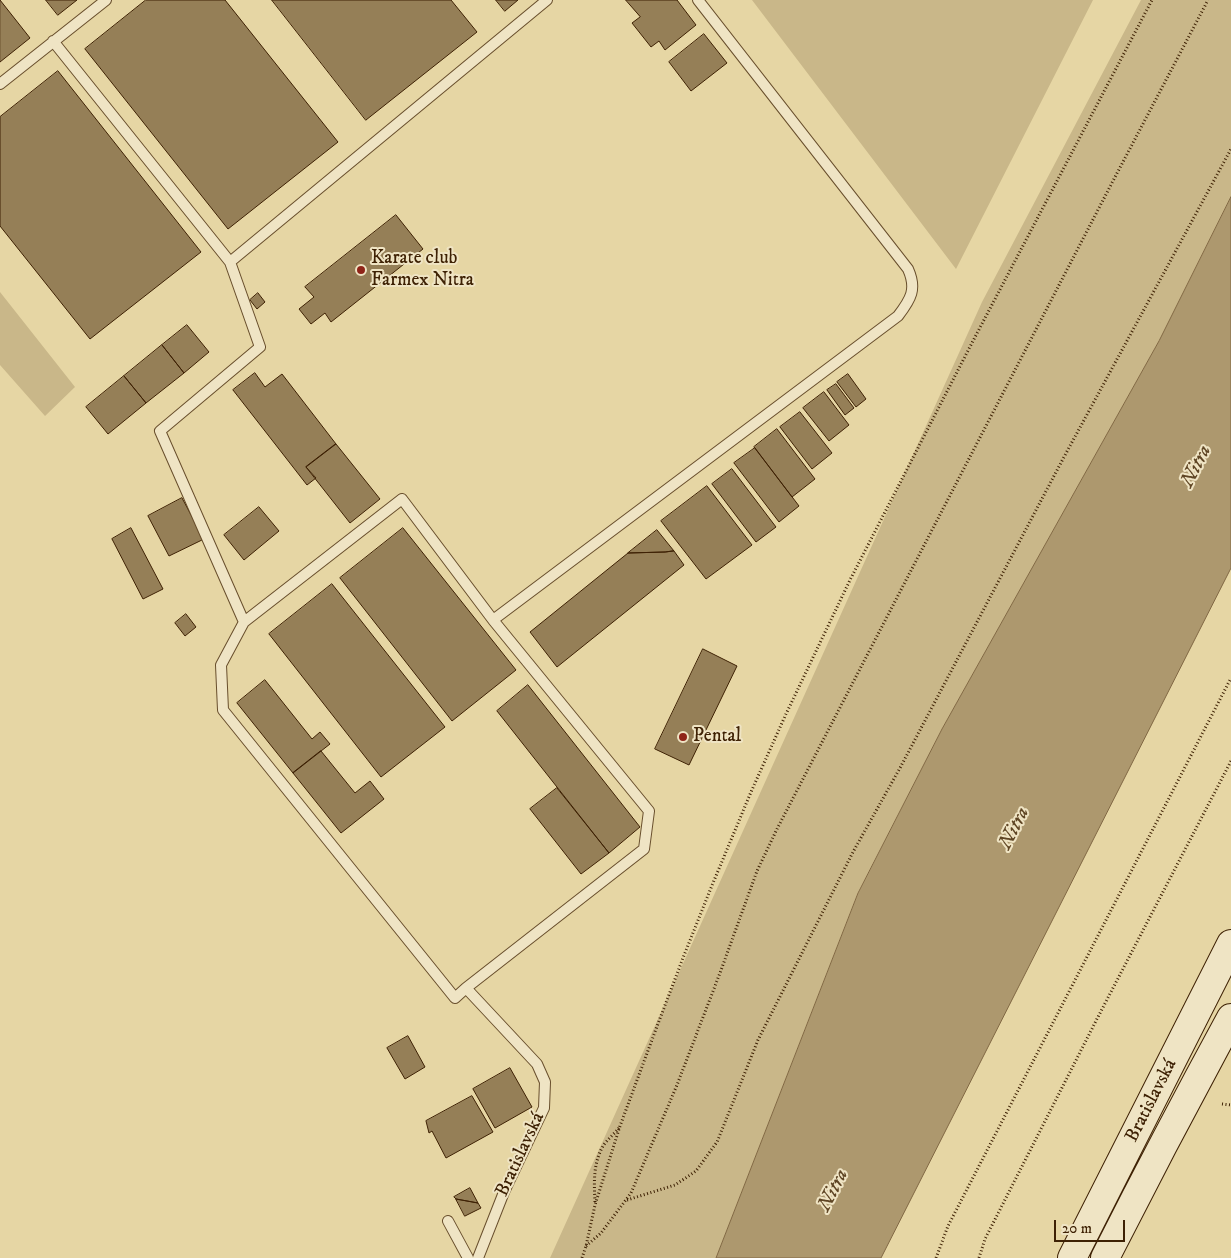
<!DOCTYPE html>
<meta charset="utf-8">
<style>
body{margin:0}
#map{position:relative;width:1231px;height:1258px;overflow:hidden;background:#e6d6a4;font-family:"IM FELL DW Pica",serif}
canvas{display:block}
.scale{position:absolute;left:1054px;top:1220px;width:71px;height:22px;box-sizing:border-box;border:2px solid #3e2104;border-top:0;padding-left:6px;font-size:15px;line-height:18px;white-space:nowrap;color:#3e2104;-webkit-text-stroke:4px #efe4c4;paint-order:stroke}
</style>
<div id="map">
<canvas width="1231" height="1258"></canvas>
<div class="scale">20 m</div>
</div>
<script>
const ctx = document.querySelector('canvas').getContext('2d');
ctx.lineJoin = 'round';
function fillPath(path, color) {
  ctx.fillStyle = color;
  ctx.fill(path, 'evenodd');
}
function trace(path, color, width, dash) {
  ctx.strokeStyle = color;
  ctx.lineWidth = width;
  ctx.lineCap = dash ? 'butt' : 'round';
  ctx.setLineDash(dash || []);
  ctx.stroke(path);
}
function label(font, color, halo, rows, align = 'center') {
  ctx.font = font + ' "IM FELL DW Pica",serif';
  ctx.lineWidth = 4;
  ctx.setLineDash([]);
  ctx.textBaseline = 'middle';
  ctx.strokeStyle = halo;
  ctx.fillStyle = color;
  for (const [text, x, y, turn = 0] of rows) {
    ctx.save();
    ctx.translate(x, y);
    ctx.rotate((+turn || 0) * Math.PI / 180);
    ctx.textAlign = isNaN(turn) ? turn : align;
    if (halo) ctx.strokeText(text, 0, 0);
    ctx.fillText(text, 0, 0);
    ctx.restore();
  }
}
fillPath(new Path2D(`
 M 752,0 L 1093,0 L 956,269 Z
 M 1141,0 L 1231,0 L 1231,197 L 1159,341 L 942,729 L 858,892 L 716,1258 L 550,1258 L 982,302 Z
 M 0,292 L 75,387 L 45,416 L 0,365 Z`), '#c9b789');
const water = new Path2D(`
 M 1231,197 L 1231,568 L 881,1258 L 716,1258 L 858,893 L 942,729 L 1159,341 Z`);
fillPath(water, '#ad986e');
trace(water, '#816844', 1);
const building = new Path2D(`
 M 0,0 L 30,38 L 0,62 Z
 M 46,0 L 77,0 L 58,15 Z
 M 146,0 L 225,0 L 338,142 L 228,229 L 85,49 Z
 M 272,0 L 451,0 L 477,32 L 366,120 Z
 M 496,0 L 518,0 L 505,11 Z
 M 626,0 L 677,0 L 696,25 L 665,50 L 659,41 L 651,47 L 632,23 L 640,17 Z
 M 704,34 L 727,63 L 691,91 L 669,62 Z
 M 58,71 L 201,252 L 90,339 L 0,226 L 0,117 Z
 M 396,215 L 423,249 L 331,322 L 325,313 L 311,324 L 299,309 L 314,297 L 305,287 Z
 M 258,293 L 265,302 L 257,309 L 250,300 Z
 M 187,325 L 209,352 L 184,373 L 162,345 Z
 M 162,345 L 184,373 L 146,403 L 124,376 Z
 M 255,373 L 265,387 L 282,374 L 336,444 L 306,467 L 316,478 L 307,485 L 233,390 Z
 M 848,374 L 866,399 L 856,407 L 837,382 Z
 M 124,376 L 146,403 L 108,434 L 86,407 Z
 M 836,384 L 854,408 L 845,415 L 827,390 Z
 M 824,392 L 849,425 L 829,441 L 803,408 Z
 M 800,412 L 832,453 L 812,469 L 780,427 Z
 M 777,429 L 815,479 L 792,497 L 754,447 Z
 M 336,444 L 380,499 L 350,523 L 306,467 Z
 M 755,448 L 799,506 L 779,522 L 734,463 Z
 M 732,469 L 776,527 L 756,542 L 712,484 Z
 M 707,486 L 752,545 L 706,579 L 661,521 Z
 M 182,498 L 204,539 L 169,556 L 148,516 Z
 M 259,507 L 279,531 L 244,560 L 224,535 Z
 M 131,528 L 163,589 L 143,599 L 112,539 Z
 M 403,528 L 516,670 L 452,721 L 340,578 Z
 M 657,530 L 674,551 L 665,552 L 628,553 Z
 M 674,551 L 684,565 L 557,667 L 530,632 L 628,553 L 665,552 Z
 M 332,584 L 445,727 L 381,777 L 269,634 Z
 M 186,614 L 196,627 L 185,636 L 175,623 Z
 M 703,649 L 737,666 L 689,765 L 655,749 Z
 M 265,680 L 312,739 L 320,732 L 330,744 L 293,773 L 237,703 Z
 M 528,685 L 640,827 L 609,853 L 497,711 Z
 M 321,751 L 355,793 L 370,781 L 384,799 L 341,833 L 293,773 Z
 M 557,788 L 609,853 L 581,874 L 530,809 Z
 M 408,1036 L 425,1067 L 405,1079 L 387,1048 Z
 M 510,1068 L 532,1107 L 495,1128 L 473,1089 Z
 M 472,1096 L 493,1132 L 446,1158 L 432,1131 L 429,1133 L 426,1121 Z
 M 470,1188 L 478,1203 L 456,1199 L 454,1197 Z
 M 456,1199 L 478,1203 L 481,1208 L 465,1216 Z`);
fillPath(building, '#957f57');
trace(building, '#3e2104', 1);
const lane = new Path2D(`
 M 53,41 L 230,262 L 260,347 L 160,431 L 244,622
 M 0,84 L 106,0
 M 230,262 L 547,0
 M 402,499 L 493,620 L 649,811 L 644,849 L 466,988 L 455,998 L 223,710 L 221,665 L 244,622 Z
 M 493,620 L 898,316 C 911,299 917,289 908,269 L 698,0
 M 466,988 L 537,1064 L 545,1082 L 544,1108 L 504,1192 L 478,1258
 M 448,1221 L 468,1258`);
const secondary = new Path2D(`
 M 1072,1258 L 1231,944
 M 1105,1258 C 1146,1177 1188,1097 1231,1018`);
trace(lane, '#684e2c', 12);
trace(secondary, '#3e2104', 30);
trace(new Path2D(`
 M 1222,1104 L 1231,1105
 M 627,1200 L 675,1185 L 696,1171 L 717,1142 L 758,1040 L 853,852 L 900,768 L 1064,457 L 1231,149
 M 595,1202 C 594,1182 593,1164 603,1146 C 607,1140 614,1134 619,1128
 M 586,1246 L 601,1233 L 631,1193 L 677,1085 L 720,973 L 757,871 L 777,829 L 1114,179 L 1208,0
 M 582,1258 L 586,1246 L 595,1205 L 620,1126 L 659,1021 L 683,958 L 713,883 L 751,792 L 786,714 L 850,580 L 974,339 L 1152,0
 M 936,1258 L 948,1226 L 1231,678
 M 979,1258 L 985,1239 L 1099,1015 L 1231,761`), '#3e2104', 3, [1, 2.5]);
trace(lane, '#efe4c4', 10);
trace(secondary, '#efe4c4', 28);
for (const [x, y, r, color] of [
 [361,270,5,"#8f2418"],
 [683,737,5,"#8f2418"]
]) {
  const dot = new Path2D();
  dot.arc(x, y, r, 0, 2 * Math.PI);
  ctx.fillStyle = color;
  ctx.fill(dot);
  trace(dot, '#efe4c4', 2);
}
label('19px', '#3e2104', '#efe4c4', [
 ["Karate club",371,259],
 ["Farmex Nitra",371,281],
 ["Pental",693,737]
], 'left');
label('19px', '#3e2104', '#efe4c4', [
 ["Bratislavská",1152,1101,-63],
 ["Bratislavská",521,1155,-65]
]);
label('italic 20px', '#5f4524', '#efe4c4', [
 ["Nitra",1197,467,-63],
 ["Nitra",1015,829,-63],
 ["Nitra",834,1191,-63]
]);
</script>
